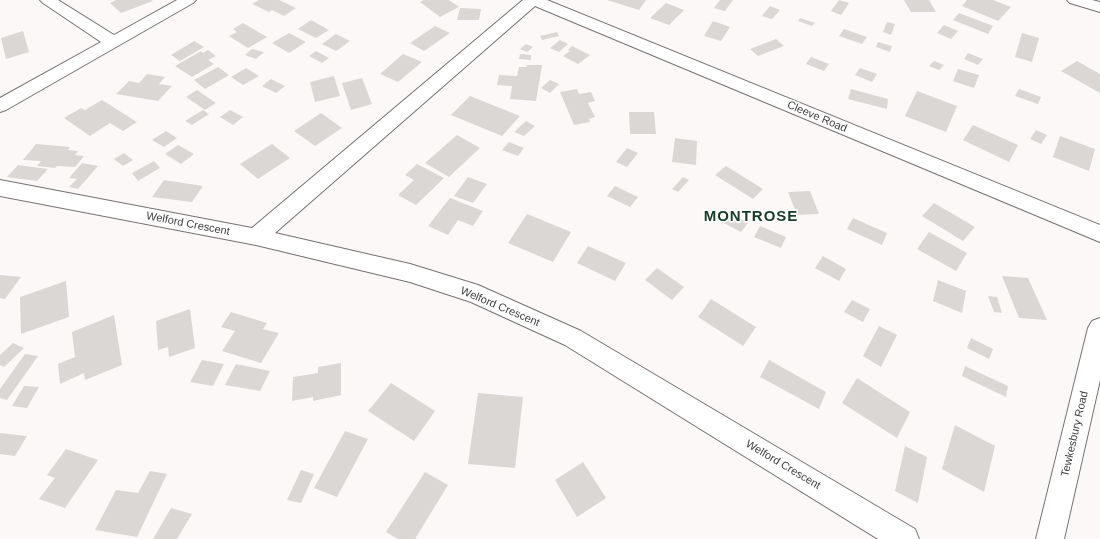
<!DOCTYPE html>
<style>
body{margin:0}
canvas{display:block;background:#fdf8f8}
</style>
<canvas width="1100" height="539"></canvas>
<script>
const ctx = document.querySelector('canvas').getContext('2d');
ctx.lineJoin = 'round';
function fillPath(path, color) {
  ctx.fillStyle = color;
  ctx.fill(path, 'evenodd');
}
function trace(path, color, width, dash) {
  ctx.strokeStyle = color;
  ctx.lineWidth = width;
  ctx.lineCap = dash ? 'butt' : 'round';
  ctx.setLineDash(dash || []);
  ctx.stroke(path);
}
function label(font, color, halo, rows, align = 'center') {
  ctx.font = font + ' Helvetica,sans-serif';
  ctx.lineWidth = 3.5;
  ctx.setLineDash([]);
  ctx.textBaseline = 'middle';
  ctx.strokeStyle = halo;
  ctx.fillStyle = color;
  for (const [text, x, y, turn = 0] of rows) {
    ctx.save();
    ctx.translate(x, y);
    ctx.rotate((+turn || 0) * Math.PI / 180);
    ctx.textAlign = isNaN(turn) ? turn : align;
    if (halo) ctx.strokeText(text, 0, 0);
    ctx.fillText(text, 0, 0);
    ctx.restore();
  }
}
fillPath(new Path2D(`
 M 116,0 L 151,0 L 153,1 L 121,13 L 110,3 Z
 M 259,0 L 279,0 L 296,8 L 284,16 L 272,10 L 269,12 L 252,4 Z
 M 424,0 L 449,0 L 459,7 L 440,17 L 420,2 Z
 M 607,0 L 646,0 L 639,10 Z
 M 720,0 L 733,0 L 725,11 L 714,8 Z
 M 839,0 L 849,3 L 841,15 L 831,11 Z
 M 904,0 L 929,0 L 936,12 L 911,12 Z
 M 967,0 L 993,0 L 1011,7 L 998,21 L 962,6 Z
 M 666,3 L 684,10 L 669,25 L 650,18 Z
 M 770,6 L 780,10 L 772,19 L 762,16 Z
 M 460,8 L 481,9 L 479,20 L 457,20 Z
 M 959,13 L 993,26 L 988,34 L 953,20 Z
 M 800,18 L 815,23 L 812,26 L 798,21 Z
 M 311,20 L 329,30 L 316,38 L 298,29 Z
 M 713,21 L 730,27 L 721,41 L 704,36 Z
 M 887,22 L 895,24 L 891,35 L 883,32 Z
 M 243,23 L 267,37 L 248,48 L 229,36 L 237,32 L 233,29 Z
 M 944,25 L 958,31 L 951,39 L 937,33 Z
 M 435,26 L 450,33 L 424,51 L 410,43 Z
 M 844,29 L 867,37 L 862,44 L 839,36 Z
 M 23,31 L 29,52 L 6,59 L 1,38 Z
 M 557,32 L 559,36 L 542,40 L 540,36 Z
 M 289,33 L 306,42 L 289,53 L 272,43 Z
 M 1022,33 L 1039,38 L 1032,62 L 1015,57 Z
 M 336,34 L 350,41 L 336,51 L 322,44 Z
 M 776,39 L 784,46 L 758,56 L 750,49 Z
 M 560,40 L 568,44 L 559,52 L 550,48 Z
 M 194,41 L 204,47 L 180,61 L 171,55 Z
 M 878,42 L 892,46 L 890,52 L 876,47 Z
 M 526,44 L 533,47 L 527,52 L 520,49 Z
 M 572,46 L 590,55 L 578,64 L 563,56 L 570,51 L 568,50 Z
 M 252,49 L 264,52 L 256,59 L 245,55 Z
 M 208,50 L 216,56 L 208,60 L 214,64 L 192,77 L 175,66 L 201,51 L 203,53 Z
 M 316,51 L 329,58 L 322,63 L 309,56 Z
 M 968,53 L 983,59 L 978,65 L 964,59 Z
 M 403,54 L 422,62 L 398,82 L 380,74 Z
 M 520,54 L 531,55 L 531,60 L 519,59 Z
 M 811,57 L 829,64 L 824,71 L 806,64 Z
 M 934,61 L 944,65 L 939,70 L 929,66 Z
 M 1077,61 L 1100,74 L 1100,93 L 1061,71 Z
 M 527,65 L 542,65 L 536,101 L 510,99 L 512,86 L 497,85 L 499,75 L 517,76 L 519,67 L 526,67 Z
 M 218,67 L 229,75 L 205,89 L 194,80 Z
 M 246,68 L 259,76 L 243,85 L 231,77 Z
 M 860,68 L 877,74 L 872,82 L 855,75 Z
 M 958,69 L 979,75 L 974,88 L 953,81 Z
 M 147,74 L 165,77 L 159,84 L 172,86 L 158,101 L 116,94 L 129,81 L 139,83 Z
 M 334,76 L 340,96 L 315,102 L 310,82 Z
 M 362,78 L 372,104 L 351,110 L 342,83 Z
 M 271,79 L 285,86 L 276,93 L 262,86 Z
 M 550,80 L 559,84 L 550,93 L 541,88 Z
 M 577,89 L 579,94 L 591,92 L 595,101 L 588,103 L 595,117 L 589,119 L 590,122 L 574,125 L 560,92 Z
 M 851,89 L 888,99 L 887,109 L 848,99 Z
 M 1019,89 L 1041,97 L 1038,104 L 1015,96 Z
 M 197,90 L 216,103 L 205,110 L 186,97 Z
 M 917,91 L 957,106 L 946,132 L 905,116 Z
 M 470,96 L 520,116 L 502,136 L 451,115 Z
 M 102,100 L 137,122 L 123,131 L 110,123 L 90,136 L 64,118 L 81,108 L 85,110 Z
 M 203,110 L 209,114 L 192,125 L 185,121 Z
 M 230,110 L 243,117 L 233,125 L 220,117 Z
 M 629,112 L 654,112 L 656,134 L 630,134 Z
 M 321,113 L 342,128 L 315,146 L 294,131 Z
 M 526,121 L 535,126 L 524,136 L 514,132 Z
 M 973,125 L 1018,145 L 1009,162 L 963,140 Z
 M 1036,130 L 1047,135 L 1041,144 L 1030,139 Z
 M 166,131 L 177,138 L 164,147 L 152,140 Z
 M 457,135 L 480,148 L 449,177 L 425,163 Z
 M 1060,136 L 1095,149 L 1089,171 L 1053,157 Z
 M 675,138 L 697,141 L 696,165 L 672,162 Z
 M 509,142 L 524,148 L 518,156 L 502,150 Z
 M 36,144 L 70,147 L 68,150 L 78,151 L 75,155 L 84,156 L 75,167 L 57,166 L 55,168 L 37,166 L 41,161 L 23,160 Z
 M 272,144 L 290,158 L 258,179 L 240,164 Z
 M 178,145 L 194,154 L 181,164 L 165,154 Z
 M 627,148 L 638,153 L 627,167 L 616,162 Z
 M 124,153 L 133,160 L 123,166 L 114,159 Z
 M 154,161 L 160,168 L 138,181 L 132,173 Z
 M 82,163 L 98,166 L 78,189 L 69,187 L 77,179 L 69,178 Z
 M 417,164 L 444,178 L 416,205 L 398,195 L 414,180 L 405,175 Z
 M 18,165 L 48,169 L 37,181 L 7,177 Z
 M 726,166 L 763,189 L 753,199 L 715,175 Z
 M 468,177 L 487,184 L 473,203 L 454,196 Z
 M 683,177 L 689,180 L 678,192 L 672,189 Z
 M 164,180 L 203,186 L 192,202 L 152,197 Z
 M 615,186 L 638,197 L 630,207 L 607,196 Z
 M 810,191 L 819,214 L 797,215 L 788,192 Z
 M 450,198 L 483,211 L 473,226 L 458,220 L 448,235 L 428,226 Z
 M 934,203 L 975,227 L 963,241 L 922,216 Z
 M 728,211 L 748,223 L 741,232 L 720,221 Z
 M 527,214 L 571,232 L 553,262 L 508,243 Z
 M 853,218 L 887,233 L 882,245 L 847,229 Z
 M 760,226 L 786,237 L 781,248 L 754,237 Z
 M 929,232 L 967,253 L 956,271 L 917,249 Z
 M 588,246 L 626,263 L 615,281 L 577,263 Z
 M 823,256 L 846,269 L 839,281 L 815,268 Z
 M 657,268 L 684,287 L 672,300 L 645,280 Z
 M 0,275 L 21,277 L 5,299 L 0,298 Z
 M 1002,276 L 1028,278 L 1047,320 L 1019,318 Z
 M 938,280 L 966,291 L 962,313 L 933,301 Z
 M 66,281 L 69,317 L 21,334 L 20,297 Z
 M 988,296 L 997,297 L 1002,313 L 994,312 Z
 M 711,299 L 756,327 L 743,346 L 698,317 Z
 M 852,300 L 870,309 L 863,322 L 844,312 Z
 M 190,309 L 195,348 L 169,357 L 168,347 L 158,350 L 156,321 Z
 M 231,312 L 267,323 L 263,329 L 279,333 L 261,363 L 222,351 L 235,331 L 221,327 Z
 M 114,315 L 122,365 L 85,380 L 84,373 L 60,384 L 58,364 L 75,357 L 72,332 Z
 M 879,326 L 897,335 L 881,367 L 863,356 Z
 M 971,338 L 993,349 L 989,359 L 967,348 Z
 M 13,343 L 24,348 L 4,367 L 0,365 L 0,355 Z
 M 25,354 L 38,356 L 7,400 L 0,398 L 0,389 Z
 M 202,360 L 224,364 L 213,386 L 190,382 Z
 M 769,360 L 826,392 L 819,409 L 760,377 Z
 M 341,363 L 341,395 L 313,401 L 313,397 L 292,401 L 293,377 L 318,373 L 318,367 Z
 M 236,364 L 270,371 L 260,391 L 225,385 Z
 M 965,366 L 1008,386 L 1006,397 L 962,376 Z
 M 857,378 L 910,412 L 897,438 L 842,403 Z
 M 391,383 L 435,411 L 414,441 L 368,411 Z
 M 24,386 L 39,387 L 27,408 L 12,406 Z
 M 478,393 L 523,397 L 515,468 L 468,464 Z
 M 955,425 L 995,446 L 984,492 L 942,469 Z
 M 345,431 L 368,439 L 337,497 L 314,488 Z
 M 0,433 L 27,436 L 15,456 L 0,454 Z
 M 905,446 L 927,457 L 918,503 L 895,491 Z
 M 66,449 L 98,460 L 65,508 L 39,499 L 55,478 L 47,475 Z
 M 583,462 L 606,498 L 577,517 L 555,480 Z
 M 301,470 L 314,474 L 301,503 L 287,500 Z
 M 150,471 L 167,474 L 137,537 L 95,530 L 116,490 L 138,493 Z
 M 425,472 L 448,485 L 415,539 L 398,539 L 386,532 Z
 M 171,508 L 192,514 L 177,539 L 153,539 Z`), '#dad7d5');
const street = new Path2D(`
 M 40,0 L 58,0 L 114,35 L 177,0 L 196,0 L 193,3 L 6,110 L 0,112 L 0,98 L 101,42 L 43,3 Z
 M 523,0 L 547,0 L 1100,225 L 1100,242 L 535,6 L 275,233 L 410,264 L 478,285 L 581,331 L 915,529 L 919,539 L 878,539 L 565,345 L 471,302 L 410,282 L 256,245 L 0,196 L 0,180 L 252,228 Z
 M 1067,0 L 1092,0 L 1100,2 L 1100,12 L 1070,3 Z
 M 1100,318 L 1100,380 L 1064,539 L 1036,539 L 1088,328 L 1092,321 Z`);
trace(street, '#757271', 2);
fillPath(street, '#fff');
label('11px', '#3e3c3c', '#fff', [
 ["Cleeve Road",817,117,23],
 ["Welford Crescent",188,224,11],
 ["Welford Crescent",500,307,23],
 ["Tewkesbury Road",1075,434,-77],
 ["Welford Crescent",783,465,31]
]);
ctx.letterSpacing = '1px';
label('bold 15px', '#143c26', '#fff', [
 ["MONTROSE",751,217]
]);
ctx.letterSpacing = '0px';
</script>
